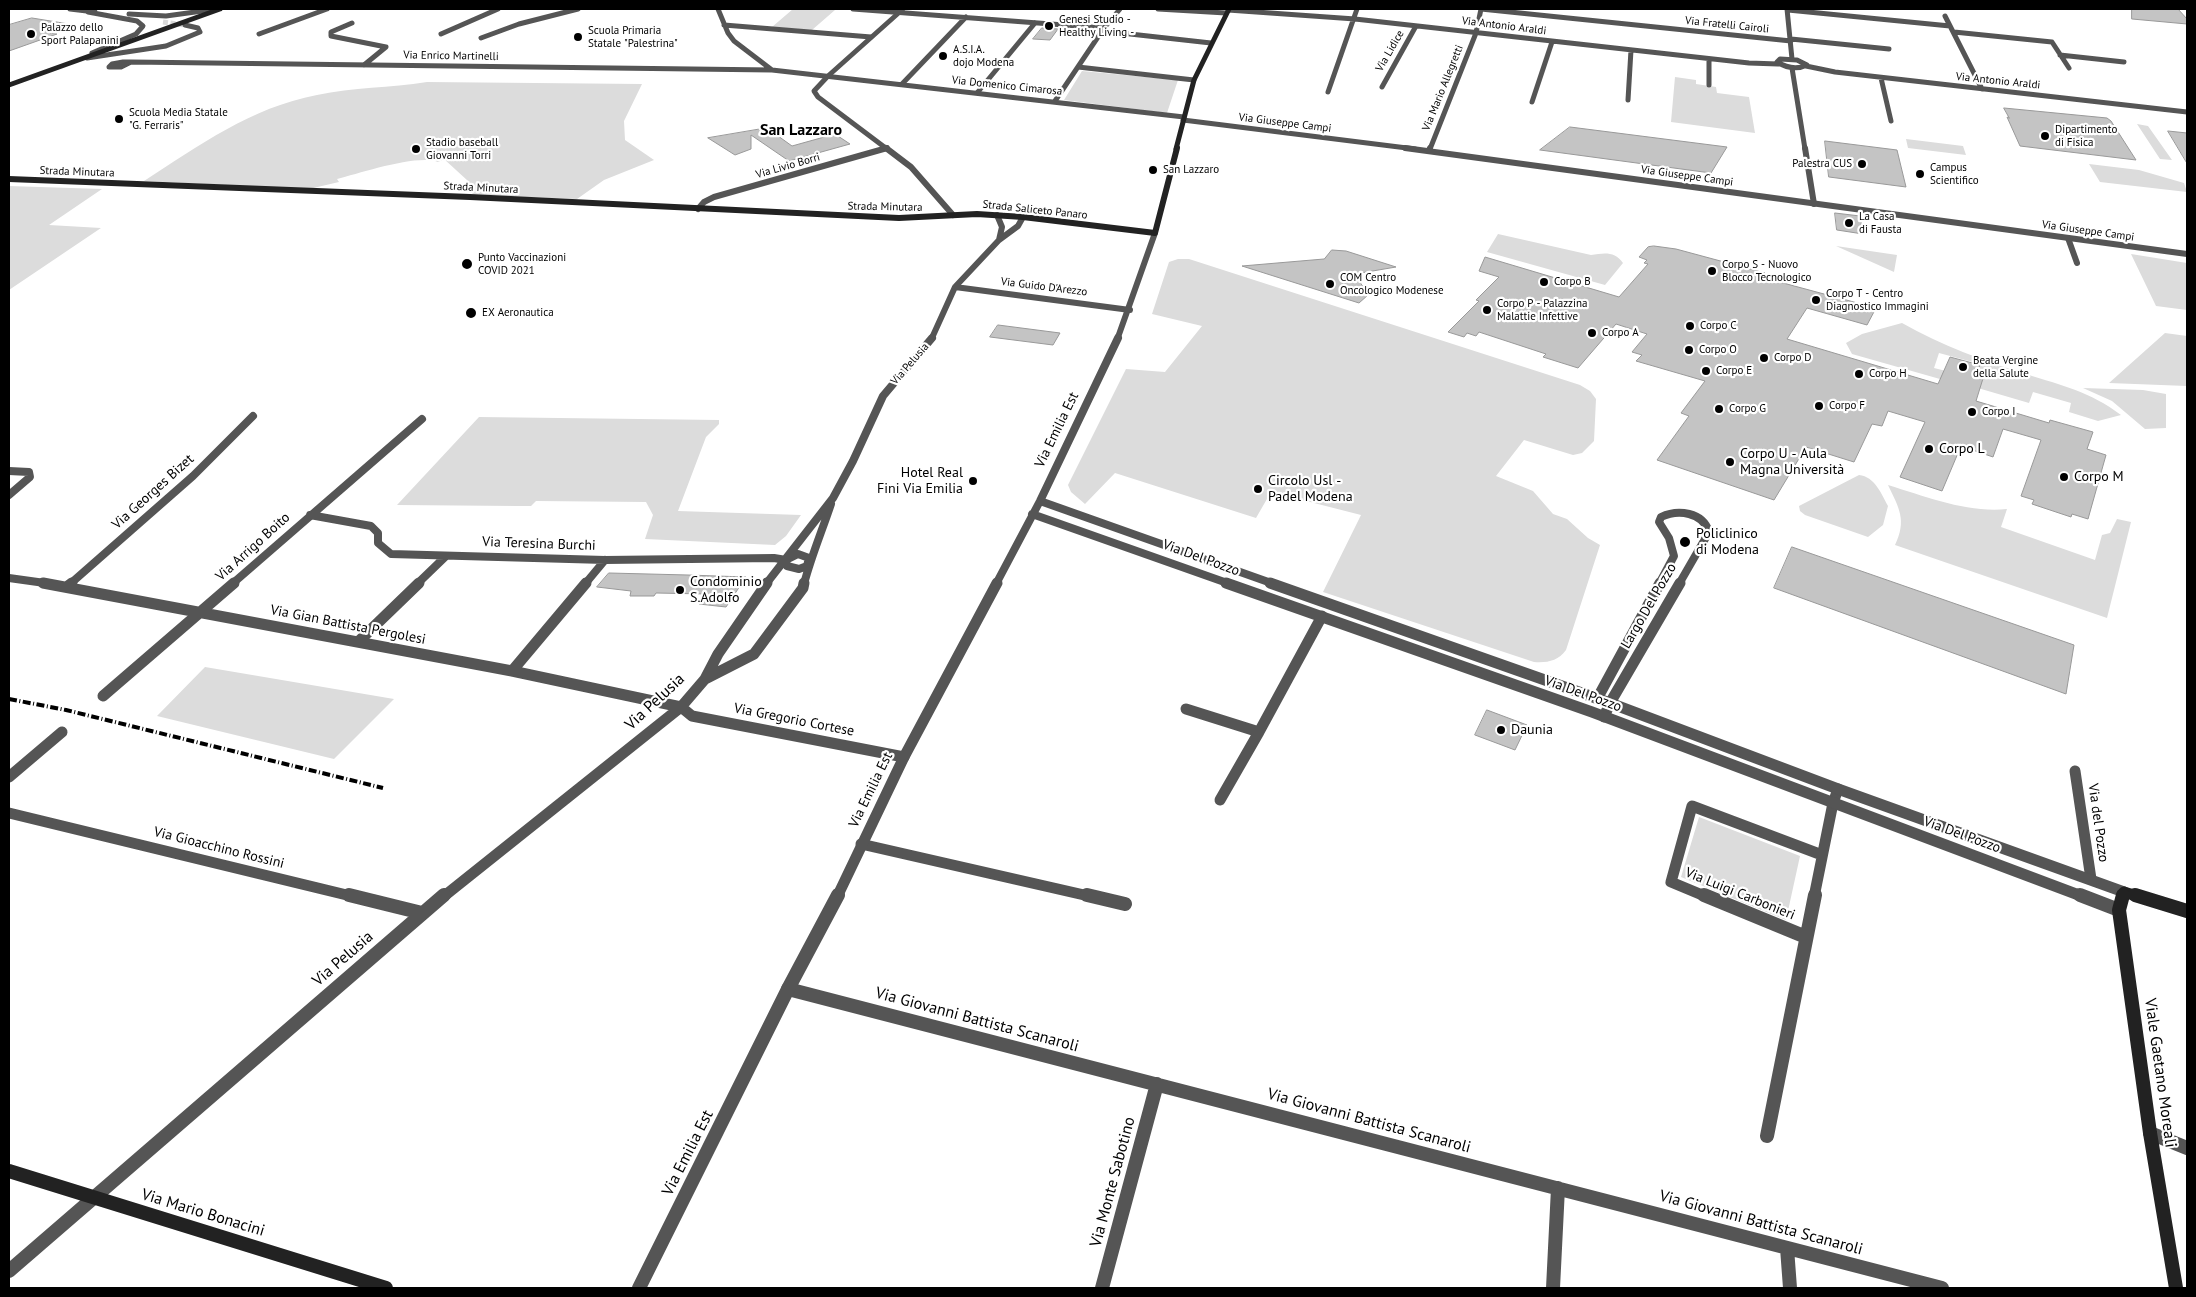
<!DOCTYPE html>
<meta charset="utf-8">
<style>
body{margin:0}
#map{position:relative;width:2196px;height:1297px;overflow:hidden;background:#fff;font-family:"PT Sans",sans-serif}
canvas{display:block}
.frame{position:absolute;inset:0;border:10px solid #000;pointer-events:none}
</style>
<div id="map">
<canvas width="2196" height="1297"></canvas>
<div class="frame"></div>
</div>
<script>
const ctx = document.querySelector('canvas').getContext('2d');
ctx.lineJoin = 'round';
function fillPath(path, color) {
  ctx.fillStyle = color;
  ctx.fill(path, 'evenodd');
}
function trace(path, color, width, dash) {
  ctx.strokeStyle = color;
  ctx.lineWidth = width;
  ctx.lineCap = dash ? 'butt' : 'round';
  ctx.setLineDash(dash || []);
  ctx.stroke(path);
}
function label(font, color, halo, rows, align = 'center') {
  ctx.font = font + ' "PT Sans",sans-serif';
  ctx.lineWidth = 4.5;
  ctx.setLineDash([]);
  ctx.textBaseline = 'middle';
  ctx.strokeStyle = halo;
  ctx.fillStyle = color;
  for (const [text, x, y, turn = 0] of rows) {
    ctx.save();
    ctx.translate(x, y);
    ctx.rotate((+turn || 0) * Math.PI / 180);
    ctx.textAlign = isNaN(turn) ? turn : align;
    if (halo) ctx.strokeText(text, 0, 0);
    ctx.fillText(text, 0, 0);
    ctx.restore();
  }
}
fillPath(new Path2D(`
 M 793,9 L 835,10 L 812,30 L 772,27 Z
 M 1082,71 L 1178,80 L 1167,113 L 1064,100 Z
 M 1675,77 L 1696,80 L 1696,84 L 1716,87 L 1717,93 L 1749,97 L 1755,133 L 1671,122 Z
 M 427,82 L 642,84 L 624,121 L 625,140 L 654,160 L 604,180 L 577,199 L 474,195 L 464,185 L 468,181 L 444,159 L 438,162 C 417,154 361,173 337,179 L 339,182 L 309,189 L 144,181 C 200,145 250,108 317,95 C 353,87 390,88 427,82 Z
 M 2137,124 L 2148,126 L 2172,160 L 2160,159 Z
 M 1906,139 L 1963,146 L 1966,155 L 1908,148 Z
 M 2089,164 L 2139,170 L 2184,183 L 2187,192 L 2100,182 Z
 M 9,186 L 102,189 L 49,225 L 101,228 L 9,290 Z
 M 1498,234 L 1591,255 C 1604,253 1615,251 1623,263 L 1605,285 L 1487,252 Z
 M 1836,246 L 1897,255 L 1894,272 Z
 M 2131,254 L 2187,263 L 2187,310 L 2156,306 Z
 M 1178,259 L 1189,259 L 1580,385 L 1590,391 L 1596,399 L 1594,441 L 1582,453 L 1573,455 L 1524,440 L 1496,476 L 1533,491 L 1553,514 L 1567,519 L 1588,538 L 1600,545 L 1566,650 C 1558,661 1547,663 1534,662 L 1323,592 L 1361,515 L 1271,492 L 1256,518 L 1115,473 L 1085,504 L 1071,492 L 1068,485 L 1126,369 L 1165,372 L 1202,326 L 1152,314 L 1169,262 Z
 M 1902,323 C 1941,345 1984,361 2026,374 C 2063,386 2089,391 2121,415 L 2098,421 L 2069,412 L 2071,403 L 2033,392 L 2029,403 L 1971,386 L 1980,364 L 1939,353 L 1934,368 L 1958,374 L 1954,383 L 1852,354 L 1846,343 L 1862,334 Z
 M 2165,333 L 2187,336 L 2187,386 L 2109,383 Z
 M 2083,388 L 2143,390 L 2166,394 L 2166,428 L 2145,429 L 2112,401 Z
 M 479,417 L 719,420 L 719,424 L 706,437 L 678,511 L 801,515 L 786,536 L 775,545 L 645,539 L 653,515 L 646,502 L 536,501 L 531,506 L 518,506 L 397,505 Z
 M 1859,475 C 1875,477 1881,493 1888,506 L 1883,525 L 1868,537 L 1805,515 L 1800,511 L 1799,506 Z
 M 1888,485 C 1927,497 1967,513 2007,509 L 2001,527 L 2095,560 L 2102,535 L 2110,533 L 2117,519 L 2131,522 L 2107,618 L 1895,545 C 1907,520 1899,508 1888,485 Z
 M 205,667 L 394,699 L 334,759 L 157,716 Z
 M 1699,817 L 1800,856 L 1786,920 L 1681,877 Z`), '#dcdcdc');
const building = new Path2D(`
 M 2132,9 L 2178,9 L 2187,19 L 2187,24 L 2132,19 Z
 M 32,18 L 75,25 L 50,33 L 57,34 L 9,51 L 9,25 Z
 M 1042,28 L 1058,29 L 1050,40 L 1033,39 Z
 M 2004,108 L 2107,118 L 2111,121 L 2136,160 L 2020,146 L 2007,117 L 2009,118 Z
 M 1570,127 L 1727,147 L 1711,173 L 1540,150 Z
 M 767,128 L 792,146 L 835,134 L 850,144 L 789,161 L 751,135 L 751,149 L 735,155 L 708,138 Z
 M 2168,131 L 2187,133 L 2187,163 Z
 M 1825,141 L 1897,150 L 1906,187 L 1829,177 Z
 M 1835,213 L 1860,216 L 1863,234 L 1837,230 Z
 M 1654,246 L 1676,249 L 1765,273 L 1763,275 L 1773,278 L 1772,280 L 1876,308 L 1867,325 L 1807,308 L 1787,339 L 1938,384 L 1950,357 L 1980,365 L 1978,370 L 1985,372 L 1976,401 L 2049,423 L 2050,420 L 2093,432 L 2087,449 L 2106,455 L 2088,519 L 2072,514 L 2071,517 L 2032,504 L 2034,500 L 2021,496 L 2041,440 L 2003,429 L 1993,457 L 1961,446 L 1942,491 L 1900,477 L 1925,422 L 1888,411 L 1882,426 L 1872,424 L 1854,462 L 1806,447 L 1774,500 L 1657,460 L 1689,416 L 1681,413 L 1705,381 L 1636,361 L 1642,355 L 1632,352 L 1647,334 L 1616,324 L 1578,368 L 1543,357 L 1546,354 L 1479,332 L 1476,336 L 1467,333 L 1464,337 L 1448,332 L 1479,301 L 1476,300 L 1499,277 L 1479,271 L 1485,257 L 1619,297 L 1648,264 L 1644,263 L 1647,260 L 1639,257 L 1648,247 Z
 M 1332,250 L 1346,251 L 1396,267 L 1355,274 L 1368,295 L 1359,303 L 1242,266 L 1324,259 Z
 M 998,325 L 1060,333 L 1053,345 L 990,337 Z
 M 1792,547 L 2074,645 L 2066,694 L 1774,588 Z
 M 609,573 L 688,575 L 746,577 L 726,607 L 699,604 L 706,594 L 656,593 L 654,596 L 630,596 L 631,591 L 597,587 Z
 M 1487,710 L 1527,725 L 1515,750 L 1475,735 Z`);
fillPath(building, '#c4c4c4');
trace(building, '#999', 1);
trace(new Path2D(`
 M 163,22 L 184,25`), '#d9d9d9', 5, [5, 2.5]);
trace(new Path2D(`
 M 70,9 L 95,12
 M 718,9 L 728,33 L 734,41 L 772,70 L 1184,117
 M 853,9 L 1104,28
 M 1158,9 L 1226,13
 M 1481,9 L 1791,41
 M 1787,9 L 1792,59
 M 1228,10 L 1355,19 L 1749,63 L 1778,64
 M 1788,10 L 1950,26
 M 88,12 L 137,21 L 143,26 L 136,34 L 92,53
 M 129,14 L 166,16 L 217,9
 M 1945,16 L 1982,89
 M 352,23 L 331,32 L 331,36 L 386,47 L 364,65
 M 724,25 L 871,37
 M 1103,31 L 1211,43
 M 1954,32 L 2052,42 L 2069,68
 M 259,34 L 327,9
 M 441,34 L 498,9
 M 481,38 L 519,24 L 578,9
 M 1791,39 L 1889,49
 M 2060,55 L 2124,62
 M 87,58 L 166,46 L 200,32 L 198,28 L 185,25
 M 1709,59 L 1709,85
 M 1780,59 L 1797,60 L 1807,65 C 1797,70 1787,68 1777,62 Z
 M 123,62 L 131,62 L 121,67 L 109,67 L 112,64 Z
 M 131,62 L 772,70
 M 1806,66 L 1835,72 L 2187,112
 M 1078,67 L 1194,80
 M 1792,68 L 1805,149
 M 1881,78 L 1891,121
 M 902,84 L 966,17
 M 1382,87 L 1416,26
 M 1328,92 L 1357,9
 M 977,93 L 1035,23
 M 1628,100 L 1631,50
 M 1055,101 L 1104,28 L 1120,9
 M 1532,102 L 1552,42
 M 883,149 L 887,148
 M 1430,149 L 1476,33 L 1481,9`), '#555', 5);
trace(new Path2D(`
 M 1805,148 L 1814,204
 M 1429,151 L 1430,148
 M 698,209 L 704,202 L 714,197 L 887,148
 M 997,215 L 1002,227 L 999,240
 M 2068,238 L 2077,263
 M 955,287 L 1130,310
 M 931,340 L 955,287 L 999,240 L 1018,226 L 1023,217`), '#555', 6);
trace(new Path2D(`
 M 9,471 L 29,472 L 30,477 L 9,495
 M 310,515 L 371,526 L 378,533 L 378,543 L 391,554 L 605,560 L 774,558 L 786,560
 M 798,554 L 809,558 L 807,566 L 799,569 L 787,566 L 786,560 Z
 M 9,578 L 52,584
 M 70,584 L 193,476 L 253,416
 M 232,584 L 422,419
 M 417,584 L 446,556
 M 585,584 L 605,560
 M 766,584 L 833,498 L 853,461 L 883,396 L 932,338
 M 804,584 C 811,557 822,531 831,504
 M 1659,584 L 1674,556 L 1669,538 L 1659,522 L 1661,517 C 1678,509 1703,512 1709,532 L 1679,584`), '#555', 8);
trace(new Path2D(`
 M 43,583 L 512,671 L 681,707 L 692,716 L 904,757
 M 68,586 L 72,583
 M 359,641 L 419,583
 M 512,671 L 586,583
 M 705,679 L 754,654 L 803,588 L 804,583
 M 103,696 L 234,583
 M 1597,699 L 1660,583
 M 1186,709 L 1259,732 L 1322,616
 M 1604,717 L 1610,703 L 1680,583
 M 2075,771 L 2091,879
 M 9,777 L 62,732
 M 1220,800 L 1259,732
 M 9,813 L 355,897
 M 861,844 L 1093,897
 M 443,897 L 681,707 L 705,679 L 718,654 L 767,583
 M 1707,897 L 1671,882 L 1692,806 L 1822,855
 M 1814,897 L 1833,803 L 1838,789`), '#555', 11);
trace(new Path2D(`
 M 349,895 L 422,913
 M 1087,895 L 1125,904
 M 1704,895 L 1806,937
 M 788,989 L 1942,1288
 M 2150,1133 L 2187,1148
 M 1767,1136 L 1815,895
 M 1787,1248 L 1790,1288
 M 9,1271 L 444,895
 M 1102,1288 L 1157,1084
 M 1553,1288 L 1558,1188`), '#555', 14);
trace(new Path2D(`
 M 1183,120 L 1415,149
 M 887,149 L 818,97 L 814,91 L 828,76 L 903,9`), '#555', 5);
trace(new Path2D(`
 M 886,148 L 911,167 L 953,215
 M 1405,148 L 2187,254
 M 1117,340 L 1155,233`), '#555', 6);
trace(new Path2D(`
 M 1040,501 L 1274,584
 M 1032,514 L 1230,584
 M 996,584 L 1040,501 L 1118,338`), '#555', 8);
trace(new Path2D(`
 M 1226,583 L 1592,712 L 2084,897
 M 1270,583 L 1610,703 L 1838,789 L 2124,892
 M 837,897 L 904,757 L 997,583`), '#555', 11);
trace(new Path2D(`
 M 2080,895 L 2119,910
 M 639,1288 L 788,989 L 838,895`), '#555', 14);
trace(new Path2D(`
 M 9,85 L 220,9
 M 1176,149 L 1194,80 L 1229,9`), '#222', 5);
trace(new Path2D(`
 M 9,179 L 470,197 L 899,218 L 977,214 L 1023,217 L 1155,233 L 1177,148`), '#222', 6);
trace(new Path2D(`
 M 2123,897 L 2124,892 L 2140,897`), '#222', 11);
trace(new Path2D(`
 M 2123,895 L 2119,910 L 2150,1133 L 2176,1288
 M 2135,895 L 2187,911
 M 9,1171 L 386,1288`), '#222', 14);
trace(new Path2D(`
 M 9,699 L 66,710 L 383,788`), '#000', 4, [8, 2.5, 1, 2.5]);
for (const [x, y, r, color] of [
 [1049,26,5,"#000"],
 [31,34,5,"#000"],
 [578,37,5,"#000"],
 [943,56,5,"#000"],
 [119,119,5,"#000"],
 [2045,136,5,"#000"],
 [416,149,5,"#000"],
 [1862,164,5,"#000"],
 [1153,170,5,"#000"],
 [1920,174,5,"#000"],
 [1849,223,5,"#000"],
 [467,264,6,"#000"],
 [1712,271,5,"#000"],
 [1544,282,5,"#000"],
 [1330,284,5,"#000"],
 [1816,300,5,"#000"],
 [1487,310,5,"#000"],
 [471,313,6,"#000"],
 [1690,326,5,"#000"],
 [1592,333,5,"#000"],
 [1689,350,5,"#000"],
 [1764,358,5,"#000"],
 [1963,367,5,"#000"],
 [1706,371,5,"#000"],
 [1859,374,5,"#000"],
 [1819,406,5,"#000"],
 [1719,409,5,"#000"],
 [1972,412,5,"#000"],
 [1929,449,5,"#000"],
 [1730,462,5,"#000"],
 [2064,477,5,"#000"],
 [973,481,5,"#000"],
 [1258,489,5,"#000"],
 [1685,542,6,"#000"],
 [680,590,5,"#000"],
 [1501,730,5,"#000"]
]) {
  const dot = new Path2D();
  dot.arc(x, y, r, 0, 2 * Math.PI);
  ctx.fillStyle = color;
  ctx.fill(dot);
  trace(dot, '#fff', 2);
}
label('11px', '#000', '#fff', [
 ["Genesi Studio -",1059,20],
 ["Healthy Living -",1059,33],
 ["Palazzo dello",41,28],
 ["Sport Palapanini",41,41],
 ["Scuola Primaria",588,31],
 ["Statale \"Palestrina\"",588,44],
 ["A.S.I.A.",953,50],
 ["dojo Modena",953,63],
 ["Scuola Media Statale",129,113],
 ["\"G. Ferraris\"",129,126],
 ["Dipartimento",2055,130],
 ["di Fisica",2055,143],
 ["Stadio baseball",426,143],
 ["Giovanni Torri",426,156],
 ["Palestra CUS",1852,164,"right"],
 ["Campus",1930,168],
 ["Scientifico",1930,181],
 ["San Lazzaro",1163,170],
 ["La Casa",1859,217],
 ["di Fausta",1859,230],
 ["Punto Vaccinazioni",478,258],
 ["COVID 2021",478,271],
 ["Corpo S - Nuovo",1722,265],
 ["Blocco Tecnologico",1722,278],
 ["COM Centro",1340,278],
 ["Oncologico Modenese",1340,291],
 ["Corpo B",1554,282],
 ["Corpo T - Centro",1826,294],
 ["Diagnostico Immagini",1826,307],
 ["Corpo P - Palazzina",1497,304],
 ["Malattie Infettive",1497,317],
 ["EX Aeronautica",482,313],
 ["Corpo C",1700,326],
 ["Corpo A",1602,333],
 ["Corpo O",1699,350],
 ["Corpo D",1774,358],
 ["Beata Vergine",1973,361],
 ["della Salute",1973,374],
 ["Corpo E",1716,371],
 ["Corpo H",1869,374],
 ["Corpo F",1829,406],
 ["Corpo G",1729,409],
 ["Corpo I",1982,412]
], 'left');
label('11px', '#000', '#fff', [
 ["Via Fratelli Cairoli",1727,25,6],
 ["Via Antonio Araldi",1504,26,7],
 ["Via Lidice",1390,51,-60],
 ["Via Enrico Martinelli",451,56,1],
 ["Via Antonio Araldi",1998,81,6],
 ["Via Domenico Cimarosa",1007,86,6],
 ["Via Mario Allegretti",1443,88,-68],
 ["Via Giuseppe Campi",1285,123,7],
 ["Via Livio Borri",788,166,-16],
 ["Strada Minutara",77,172,2],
 ["Via Giuseppe Campi",1687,176,8],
 ["Strada Minutara",481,188,3],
 ["Strada Minutara",885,207,1],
 ["Strada Saliceto Panaro",1035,210,6],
 ["Via Giuseppe Campi",2088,231,8],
 ["Via Guido D'Arezzo",1044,287,7],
 ["Via Pelusia",910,364,-49]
]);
label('14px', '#000', '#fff', [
 ["Via Emilia Est",1057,430,-64],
 ["Via Georges Bizet",153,492,-42],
 ["Via Teresina Burchi",539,544,2],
 ["Via Arrigo Boito",253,547,-42],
 ["Via Del Pozzo",1201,558,20],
 ["Largo Del Pozzo",1649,606,-60],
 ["Via Gian Battista Pergolesi",348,625,11],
 ["Via Del Pozzo",1583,694,20],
 ["Via Gregorio Cortese",794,720,11],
 ["Via Emilia Est",871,790,-64],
 ["Via del Pozzo",2098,823,82],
 ["Via Del Pozzo",1962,835,20],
 ["Via Gioacchino Rossini",219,848,14],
 ["Via Luigi Carbonieri",1740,894,22]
]);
label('14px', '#000', '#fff', [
 ["Corpo L",1939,449],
 ["Corpo U - Aula",1740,454],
 ["Magna Università",1740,470],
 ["Hotel Real",963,473,"right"],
 ["Fini Via Emilia",963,489,"right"],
 ["Corpo M",2074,477],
 ["Circolo Usl -",1268,481],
 ["Padel Modena",1268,497],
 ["Policlinico",1696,534],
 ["di Modena",1696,550],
 ["Condominio",690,582],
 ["S.Adolfo",690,598],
 ["Daunia",1511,730]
], 'left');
label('bold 16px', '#000', '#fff', [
 ["San Lazzaro",801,130]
]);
label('16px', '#000', '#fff', [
 ["Via Pelusia",655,702,-43],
 ["Via Pelusia",343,959,-41],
 ["Via Giovanni Battista Scanaroli",977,1020,15],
 ["Viale Gaetano Moreali",2160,1073,82],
 ["Via Giovanni Battista Scanaroli",1369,1121,15],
 ["Via Emilia Est",688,1153,-63],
 ["Via Monte Sabotino",1113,1182,-75],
 ["Via Mario Bonacini",203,1213,17],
 ["Via Giovanni Battista Scanaroli",1761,1223,15]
]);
</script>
